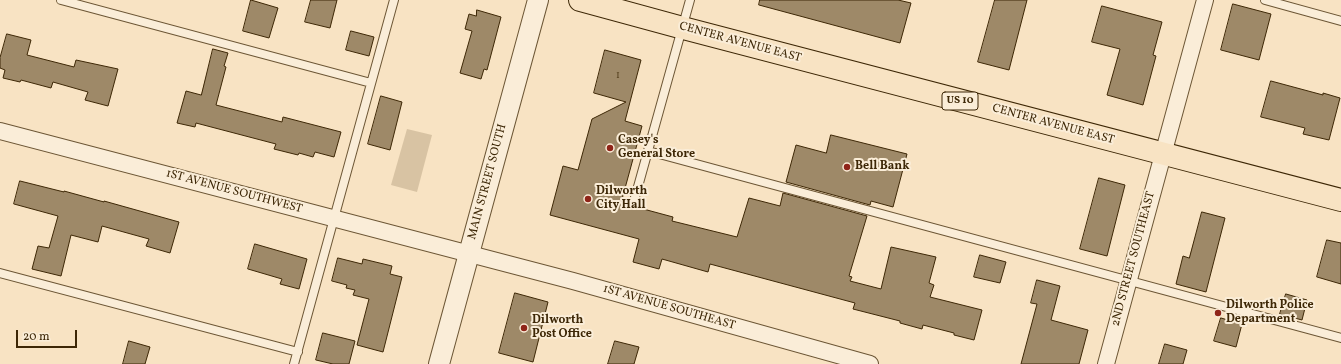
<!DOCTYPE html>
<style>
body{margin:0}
#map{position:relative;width:1341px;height:364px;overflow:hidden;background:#f8e3c3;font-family:Vollkorn,serif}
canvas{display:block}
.scale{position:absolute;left:16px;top:330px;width:61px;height:18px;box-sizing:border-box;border:2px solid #3d2706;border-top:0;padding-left:5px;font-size:12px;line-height:14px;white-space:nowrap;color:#3d2706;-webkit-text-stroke:3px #faedd8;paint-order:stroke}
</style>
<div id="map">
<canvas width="1341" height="364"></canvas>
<div class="scale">20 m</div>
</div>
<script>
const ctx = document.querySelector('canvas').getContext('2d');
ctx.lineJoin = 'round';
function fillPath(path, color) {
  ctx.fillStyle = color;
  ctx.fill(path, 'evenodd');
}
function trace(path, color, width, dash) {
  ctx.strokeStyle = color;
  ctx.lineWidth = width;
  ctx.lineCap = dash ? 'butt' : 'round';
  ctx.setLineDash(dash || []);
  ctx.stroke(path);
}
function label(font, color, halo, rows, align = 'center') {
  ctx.font = font + ' Vollkorn,serif';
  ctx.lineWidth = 4;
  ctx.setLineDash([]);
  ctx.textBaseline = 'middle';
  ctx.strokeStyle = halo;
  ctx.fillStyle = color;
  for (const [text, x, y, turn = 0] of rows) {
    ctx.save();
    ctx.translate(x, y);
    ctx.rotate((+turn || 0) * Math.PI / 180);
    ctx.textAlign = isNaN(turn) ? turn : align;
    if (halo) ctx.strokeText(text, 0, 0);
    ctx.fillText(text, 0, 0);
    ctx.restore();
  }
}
fillPath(new Path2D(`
 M 407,129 L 432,135 L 417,192 L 391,185 Z`), '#d8c3a3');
const building = new Path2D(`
 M 251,0 L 278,8 L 269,38 L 243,31 Z
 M 311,0 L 337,0 L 330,28 L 305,22 Z
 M 760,0 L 898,0 L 911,3 L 900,43 L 759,5 Z
 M 995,0 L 1027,0 L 1009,70 L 978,62 Z
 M 1233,4 L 1271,14 L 1259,60 L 1221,50 Z
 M 1102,6 L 1162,22 L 1153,55 L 1156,56 L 1143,105 L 1107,95 L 1120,49 L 1092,42 Z
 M 477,10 L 501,17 L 487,70 L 484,69 L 481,79 L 460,73 L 472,31 L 465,29 L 469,14 L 476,16 Z
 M 351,31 L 374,37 L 369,56 L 346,50 Z
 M 7,34 L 31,40 L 27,55 L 74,67 L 76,60 L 118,69 L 108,106 L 85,100 L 88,92 L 53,82 L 51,88 L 21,80 L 20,82 L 3,78 L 5,70 L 0,68 L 0,58 Z
 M 213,49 L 228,53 L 224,66 L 226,67 L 216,105 L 282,122 L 283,117 L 341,132 L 334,157 L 315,152 L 313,157 L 299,153 L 298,155 L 274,149 L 276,144 L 196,123 L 195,127 L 177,123 L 186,91 L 201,95 Z
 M 605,50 L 641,60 L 625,121 L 642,126 L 621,203 L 673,217 L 672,221 L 737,237 L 749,198 L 780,206 L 783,193 L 867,216 L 849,276 L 852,277 L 850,281 L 881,289 L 891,247 L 936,257 L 929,283 L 934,285 L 930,297 L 982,310 L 974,340 L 954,335 L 954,333 L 923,325 L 922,329 L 900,323 L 900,321 L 853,309 L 855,303 L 710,264 L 708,272 L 662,259 L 659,269 L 633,262 L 639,239 L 550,215 L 563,166 L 578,170 L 592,119 L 626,102 L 594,93 Z
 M 1271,81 L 1323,95 L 1323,93 L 1340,98 L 1329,140 L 1303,134 L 1305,128 L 1261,117 Z
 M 381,96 L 402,102 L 390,150 L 368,144 Z
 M 831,135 L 907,154 L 893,207 L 871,201 L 870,205 L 786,182 L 796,145 L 826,153 Z
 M 1099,178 L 1125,185 L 1107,256 L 1080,249 Z
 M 20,181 L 64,192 L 64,191 L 104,202 L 104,201 L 179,222 L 170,253 L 146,246 L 149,239 L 102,226 L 98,242 L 71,235 L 61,276 L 32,269 L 38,246 L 49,248 L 58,216 L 14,204 Z
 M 1202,212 L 1225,218 L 1206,292 L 1176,284 L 1183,256 L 1189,258 Z
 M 1327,240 L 1341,243 L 1341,284 L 1317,277 Z
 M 255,244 L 307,259 L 299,289 L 280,284 L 282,279 L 248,269 Z
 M 980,255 L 1006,262 L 1000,283 L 974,277 Z
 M 338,258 L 362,264 L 363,259 L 392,266 L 390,274 L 402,277 L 383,352 L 357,345 L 369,299 L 353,295 L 355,290 L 346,288 L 347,285 L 332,281 Z
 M 1037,280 L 1060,286 L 1051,320 L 1088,330 L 1079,364 L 1021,364 L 1037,304 L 1031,303 Z
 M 515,293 L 548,302 L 533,362 L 499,353 Z
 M 1286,294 L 1307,300 L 1302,320 L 1280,314 Z
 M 1221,318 L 1242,324 L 1236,347 L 1214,341 Z
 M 323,333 L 355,341 L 349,364 L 333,364 L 316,360 Z
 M 129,341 L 150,347 L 145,364 L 123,364 Z
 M 615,341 L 639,347 L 634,364 L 608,364 Z
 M 1165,344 L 1187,350 L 1183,364 L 1159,364 Z`);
fillPath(building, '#9e8968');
trace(building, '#3d2706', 1);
const service = new Path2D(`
 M 61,0 L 371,83
 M 1265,0 L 1341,21
 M 648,151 L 1341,338
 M 634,201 L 690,0
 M 0,273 L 298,352
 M 294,364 L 394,0`);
const minor = new Path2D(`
 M 0,131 L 573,281 L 870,364
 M 1106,364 L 1205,0`);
const tertiary = new Path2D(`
 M 439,364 L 538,0`);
const primary = new Path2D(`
 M 580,0 L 683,28 L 1341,200`);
trace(service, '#6c5635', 10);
trace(minor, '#6c5635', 18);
trace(tertiary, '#6c5635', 22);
trace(primary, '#3d2706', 24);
trace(service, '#faedd8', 8);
trace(minor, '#faedd8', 16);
trace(tertiary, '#faedd8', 20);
trace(primary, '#f8e3c3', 22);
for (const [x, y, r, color] of [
 [610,148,4,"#8f2418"],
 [847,167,4,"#8f2418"],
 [588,199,4,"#8f2418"],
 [1218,313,4,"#8f2418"],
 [524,328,4,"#8f2418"]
]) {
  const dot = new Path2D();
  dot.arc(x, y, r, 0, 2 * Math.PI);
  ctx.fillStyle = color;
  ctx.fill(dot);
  trace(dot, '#faedd8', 1.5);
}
label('10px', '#55401e', null, [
 ["1",618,76]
]);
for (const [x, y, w] of [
 [960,101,36]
]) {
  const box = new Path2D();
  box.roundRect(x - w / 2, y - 9, w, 18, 3);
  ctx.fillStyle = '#faedd8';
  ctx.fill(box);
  trace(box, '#3d2706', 1);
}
label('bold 11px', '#3d2706', null, [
 ["US 10",960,101]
]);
label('12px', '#3d2706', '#faedd8', [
 ["CENTER AVENUE EAST",740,43,15],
 ["CENTER AVENUE EAST",1053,125,15],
 ["MAIN STREET SOUTH",488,182,-75],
 ["1ST AVENUE SOUTHWEST",234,192,15],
 ["2ND STREET SOUTHEAST",1134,259,-75],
 ["1ST AVENUE SOUTHEAST",669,308,16]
]);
label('bold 12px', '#3d2706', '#faedd8', [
 ["Casey's",618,141],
 ["General Store",618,155],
 ["Bell Bank",855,167],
 ["Dilworth",596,192],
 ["City Hall",596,206],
 ["Dilworth Police",1226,306],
 ["Department",1226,320],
 ["Dilworth",532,321],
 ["Post Office",532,335]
], 'left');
</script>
